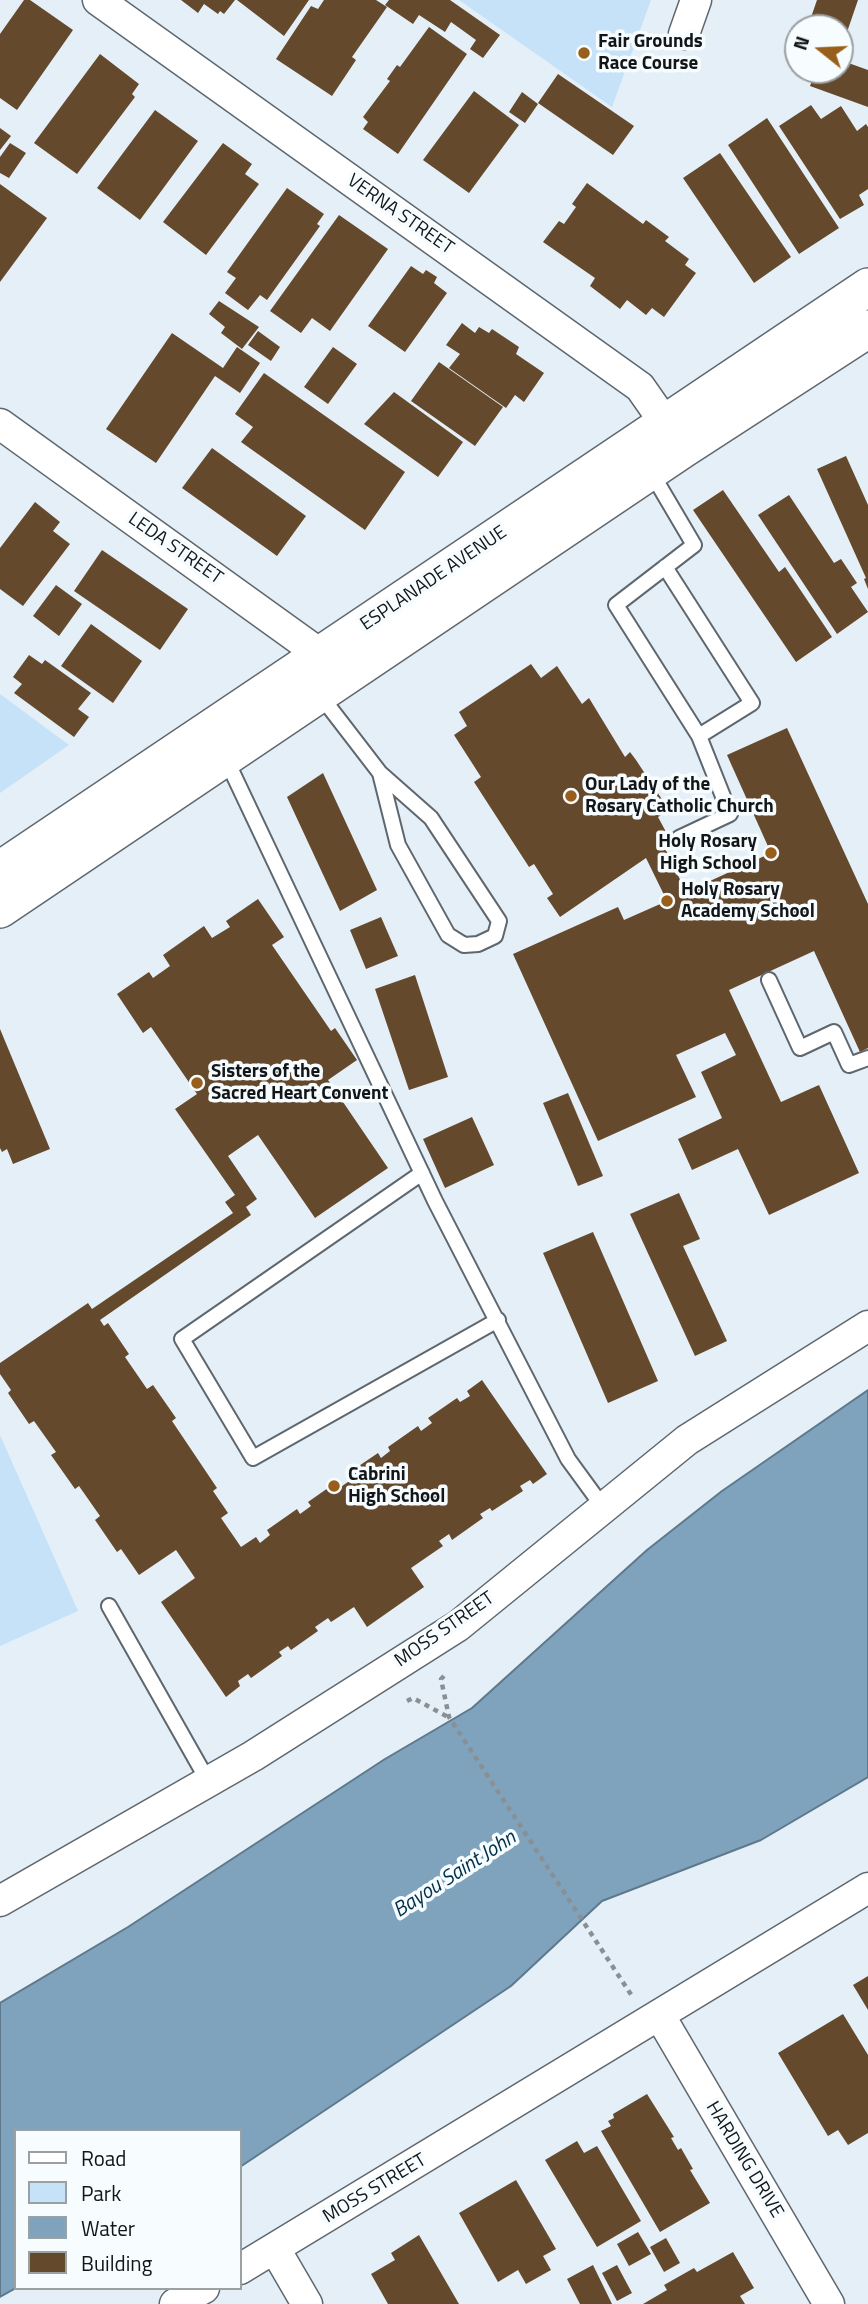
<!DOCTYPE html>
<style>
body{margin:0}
#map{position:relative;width:868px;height:2304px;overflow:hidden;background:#e5eff7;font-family:"Titillium Web",sans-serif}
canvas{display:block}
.legend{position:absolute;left:14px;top:2129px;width:228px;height:161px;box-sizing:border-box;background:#f7fcff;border:2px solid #9ba0a3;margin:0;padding:9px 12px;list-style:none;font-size:21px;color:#121618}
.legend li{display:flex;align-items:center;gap:14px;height:35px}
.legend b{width:35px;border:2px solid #9ba0a3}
.north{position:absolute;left:784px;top:14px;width:70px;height:70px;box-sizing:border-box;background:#f7fcff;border:2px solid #9ba0a3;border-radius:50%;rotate:288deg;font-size:19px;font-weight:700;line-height:28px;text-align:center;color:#121618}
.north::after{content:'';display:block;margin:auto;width:24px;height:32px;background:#975f1b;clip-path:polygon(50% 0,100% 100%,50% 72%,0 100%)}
</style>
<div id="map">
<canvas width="868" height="2304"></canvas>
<ul class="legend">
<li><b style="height:9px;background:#fff"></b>Road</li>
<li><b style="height:19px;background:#c5e2f8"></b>Park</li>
<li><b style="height:19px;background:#7fa3bd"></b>Water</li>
<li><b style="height:19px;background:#64492d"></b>Building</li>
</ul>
<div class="north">N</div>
</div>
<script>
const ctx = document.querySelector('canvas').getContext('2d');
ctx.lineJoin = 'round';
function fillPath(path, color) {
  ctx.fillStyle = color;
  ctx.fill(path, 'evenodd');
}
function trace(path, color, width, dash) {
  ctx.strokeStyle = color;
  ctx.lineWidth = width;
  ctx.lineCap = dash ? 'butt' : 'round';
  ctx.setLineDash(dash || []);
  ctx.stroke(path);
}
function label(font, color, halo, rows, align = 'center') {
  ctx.font = font + ' "Titillium Web",sans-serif';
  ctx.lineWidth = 7;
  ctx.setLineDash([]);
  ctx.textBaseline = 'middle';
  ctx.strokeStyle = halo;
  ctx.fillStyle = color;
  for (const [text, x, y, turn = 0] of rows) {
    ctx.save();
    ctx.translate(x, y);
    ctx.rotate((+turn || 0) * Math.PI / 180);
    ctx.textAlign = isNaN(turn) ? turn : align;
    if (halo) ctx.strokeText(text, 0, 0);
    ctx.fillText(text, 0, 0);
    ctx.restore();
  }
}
fillPath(new Path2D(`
 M 459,0 L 651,0 L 612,107 Z
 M 0,694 L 69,745 L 0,793 Z
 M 0,1435 L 78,1611 L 0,1646 Z`), '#c5e2f8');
const water = new Path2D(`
 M 868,1390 L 868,1777 L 761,1840 L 602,1901 L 511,1986 L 240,2167 L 240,2131 L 16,2131 L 16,2288 L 0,2297 L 0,2003 L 128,1927 L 385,1759 L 472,1708 L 647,1550 L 722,1491 Z`);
fillPath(water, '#7fa3bd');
trace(water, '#5e798c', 2);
fillPath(new Path2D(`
 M 24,0 L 30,0 L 73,30 L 17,110 L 0,98 L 0,34 Z
 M 181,0 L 235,0 L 224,14 L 220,11 L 218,14 L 204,4 L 198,13 Z
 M 237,0 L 309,0 L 284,36 Z
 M 324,0 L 376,0 L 387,7 L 352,57 L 356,60 L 332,96 L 276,59 L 311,6 L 318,9 Z
 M 389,0 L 450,0 L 500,35 L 483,58 L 470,49 L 476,40 L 451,22 L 445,32 L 419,15 L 413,24 L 385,5 Z
 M 817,0 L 858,0 L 845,38 L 840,37 L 840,28 L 808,26 Z
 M 429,27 L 467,54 L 398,154 L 363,129 L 368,122 L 363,117 L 390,81 L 387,79 L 397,65 L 400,67 Z
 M 100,54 L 139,84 L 132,94 L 135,97 L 77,174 L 34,143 Z
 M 840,60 L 868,70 L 868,107 L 810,86 L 816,70 L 840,70 Z
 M 558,74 L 634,126 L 613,155 L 538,103 Z
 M 474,91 L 519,125 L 469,193 L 423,160 Z
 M 522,92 L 538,104 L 525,123 L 509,112 Z
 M 811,105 L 821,119 L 841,106 L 857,131 L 866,124 L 868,127 L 868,189 L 859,195 L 864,205 L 840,219 L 779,126 Z
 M 155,110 L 198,141 L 140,220 L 97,188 Z
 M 767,118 L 839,228 L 799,254 L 728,145 Z
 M 0,128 L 11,136 L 0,150 Z
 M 10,143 L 26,153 L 9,178 L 0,173 L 0,157 Z
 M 223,143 L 252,164 L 245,174 L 259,184 L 206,255 L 163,222 Z
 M 720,153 L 791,257 L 754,283 L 683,178 Z
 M 587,183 L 643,224 L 646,220 L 669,237 L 665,241 L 689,259 L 685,265 L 696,273 L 664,317 L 652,308 L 646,315 L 627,300 L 620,309 L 590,286 L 595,278 L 543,242 L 559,221 L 564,224 L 576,207 L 572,204 Z
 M 0,184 L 47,218 L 0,282 Z
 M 287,188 L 324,214 L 317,224 L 320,226 L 267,300 L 260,295 L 248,310 L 225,293 L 236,278 L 227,272 Z
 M 339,215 L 388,249 L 330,331 L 312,318 L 301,333 L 270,311 Z
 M 411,266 L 423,274 L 426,270 L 437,277 L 434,283 L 447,293 L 405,352 L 368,326 Z
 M 219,301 L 259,327 L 242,349 L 221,333 L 225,327 L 209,314 Z
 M 462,323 L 475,333 L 479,327 L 489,333 L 492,329 L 519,347 L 516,354 L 544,373 L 524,402 L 515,395 L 506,408 L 449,368 L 460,354 L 446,345 Z
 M 258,331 L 280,347 L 271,361 L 248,345 Z
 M 172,333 L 223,368 L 237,347 L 260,363 L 240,393 L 215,376 L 156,463 L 106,429 Z
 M 333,347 L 357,364 L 328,404 L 304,387 Z
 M 439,362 L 503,407 L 475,446 L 411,401 Z
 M 264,373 L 405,472 L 365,530 L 241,442 L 253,427 L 235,414 Z
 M 394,392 L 463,442 L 438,477 L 364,424 Z
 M 212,448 L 306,516 L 277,556 L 182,488 Z
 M 846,456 L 868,505 L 868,589 L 864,579 L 866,578 L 817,469 Z
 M 723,490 L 779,572 L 785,567 L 832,637 L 796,662 L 693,510 Z
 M 789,495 L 834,563 L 841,559 L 857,583 L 851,587 L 868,612 L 837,634 L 758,515 Z
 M 35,502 L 60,522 L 53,531 L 70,544 L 23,606 L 0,589 L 0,548 Z
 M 102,550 L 188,609 L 160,650 L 74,591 Z
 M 56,585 L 82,604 L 59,636 L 33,616 Z
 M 91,624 L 142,661 L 113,703 L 61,666 Z
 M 29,655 L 42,664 L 45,660 L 91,693 L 78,709 L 89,717 L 74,737 L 14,693 L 22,684 L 13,677 Z
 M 531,664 L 541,678 L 557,666 L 582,704 L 589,698 L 625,757 L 630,752 L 636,760 L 669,810 L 658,817 L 665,830 L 663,844 L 686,892 L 771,853 L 727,755 L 787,728 L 868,904 L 868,1048 L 860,1052 L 814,951 L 729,990 L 781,1102 L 819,1085 L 859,1173 L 769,1215 L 738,1149 L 692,1170 L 678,1139 L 722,1118 L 701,1072 L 736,1055 L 725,1033 L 676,1055 L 696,1097 L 598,1141 L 513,954 L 618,907 L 624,920 L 667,901 L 646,858 L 560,917 L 547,898 L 553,894 L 534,864 L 529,867 L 474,782 L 481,777 L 454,735 L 467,726 L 459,712 Z
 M 323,773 L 377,890 L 340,911 L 287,797 Z
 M 258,899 L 284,937 L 272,945 L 331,1031 L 335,1028 L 357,1060 L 328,1080 L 388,1168 L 315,1218 L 258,1135 L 228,1156 L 257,1199 L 246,1207 L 251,1215 L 100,1320 L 104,1326 L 108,1323 L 129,1354 L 125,1357 L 147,1389 L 153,1385 L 176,1418 L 172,1421 L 217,1488 L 213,1491 L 228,1513 L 221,1518 L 241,1547 L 256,1537 L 260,1543 L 270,1535 L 267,1530 L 297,1509 L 300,1514 L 311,1506 L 308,1502 L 338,1481 L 342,1486 L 351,1480 L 347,1474 L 378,1453 L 381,1458 L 390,1451 L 388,1447 L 418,1426 L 421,1431 L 432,1423 L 428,1418 L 457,1398 L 460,1402 L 470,1396 L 467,1391 L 482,1380 L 547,1474 L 533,1484 L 530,1480 L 520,1486 L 523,1491 L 492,1511 L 490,1508 L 480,1514 L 483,1518 L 452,1540 L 449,1534 L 439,1541 L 443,1546 L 411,1568 L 424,1587 L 367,1627 L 354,1607 L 331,1622 L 328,1618 L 315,1627 L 318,1631 L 291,1650 L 288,1646 L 279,1652 L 282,1656 L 251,1678 L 248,1674 L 238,1681 L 240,1686 L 226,1697 L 161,1602 L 195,1578 L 176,1550 L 139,1575 L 121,1549 L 117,1552 L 95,1520 L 100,1516 L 79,1486 L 75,1489 L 51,1455 L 56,1452 L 34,1421 L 29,1424 L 8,1393 L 11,1390 L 0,1374 L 0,1363 L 88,1303 L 92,1309 L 233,1213 L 225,1202 L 235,1195 L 175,1109 L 197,1094 L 151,1027 L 143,1033 L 117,994 L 149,972 L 153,978 L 170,966 L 163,955 L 204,926 L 212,938 L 230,927 L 226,921 Z
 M 381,917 L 398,956 L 366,969 L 350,930 Z
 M 415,975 L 448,1077 L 409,1090 L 375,989 Z
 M 0,1029 L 50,1149 L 13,1164 L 7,1149 L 2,1152 L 0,1148 Z
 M 568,1093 L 603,1176 L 578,1186 L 543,1103 Z
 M 472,1117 L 494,1165 L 445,1188 L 423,1139 Z
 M 679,1193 L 700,1239 L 683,1246 L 727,1341 L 695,1356 L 630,1214 Z
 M 593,1232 L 658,1381 L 608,1403 L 543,1253 Z
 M 868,1976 L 868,2010 L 853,1985 Z
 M 843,2014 L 868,2055 L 868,2133 L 848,2145 L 838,2130 L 828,2136 L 778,2053 Z
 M 647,2094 L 674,2137 L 671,2138 L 678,2150 L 681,2148 L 693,2169 L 690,2170 L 710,2203 L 660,2232 L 601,2131 L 611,2126 L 608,2121 L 614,2118 L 613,2114 Z
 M 577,2141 L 584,2153 L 597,2146 L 641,2221 L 597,2247 L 545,2160 Z
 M 516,2180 L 556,2249 L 543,2256 L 551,2270 L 526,2284 L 518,2270 L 498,2282 L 459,2213 Z
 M 638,2232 L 651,2254 L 629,2266 L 617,2244 Z
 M 419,2235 L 459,2304 L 388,2304 L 371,2274 L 395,2260 L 391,2253 Z
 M 666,2238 L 680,2263 L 664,2272 L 650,2247 Z
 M 733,2252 L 754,2288 L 740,2296 L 745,2304 L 643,2304 L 667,2290 L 664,2285 L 694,2268 L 697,2272 Z
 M 593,2265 L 612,2304 L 580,2304 L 567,2279 Z
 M 617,2265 L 632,2293 L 617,2301 L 602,2273 Z`), '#64492d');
const service = new Path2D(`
 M 651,472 L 694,545 L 616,605 L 699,736 L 730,814 L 679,838
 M 665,567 L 752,703 L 699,736
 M 320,695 L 380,773 L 431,818 L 499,921 L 495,936 L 478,944 L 464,945 L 448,935 L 398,845 L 380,773
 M 226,759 L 435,1201 L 568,1459 L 603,1507
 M 769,980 L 800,1048 L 834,1032 L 849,1065 L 868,1058
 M 422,1173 L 182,1339 L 253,1458 L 498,1320
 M 109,1606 L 208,1781`);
const minor = new Path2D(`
 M 98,0 L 640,387 L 677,440
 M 684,34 L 696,0
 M 0,424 L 338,667
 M 0,1901 L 253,1756 L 458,1626 L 687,1440 L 868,1326
 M 660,2016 L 829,2304
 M 275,2249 L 307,2304
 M 240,2269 L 868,1888
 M 175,2304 L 204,2288`);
const tertiary = new Path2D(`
 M 0,870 L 868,287
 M 0,909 L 683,449 L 868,329`);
trace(service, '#5f676e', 18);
trace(minor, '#5f676e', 33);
trace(tertiary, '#5f676e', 40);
trace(new Path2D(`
 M 444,1676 L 441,1679 L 449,1717 L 632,1996
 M 407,1701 L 413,1698 L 448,1717`), '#889095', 4.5, [5, 5]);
trace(service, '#fff', 14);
trace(minor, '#fff', 30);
trace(tertiary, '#fff', 37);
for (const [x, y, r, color] of [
 [584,53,7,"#975f1b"],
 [571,796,7,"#975f1b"],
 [771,853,7,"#975f1b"],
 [667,901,7,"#975f1b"],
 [197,1083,7,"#975f1b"],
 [334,1486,7,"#975f1b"]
]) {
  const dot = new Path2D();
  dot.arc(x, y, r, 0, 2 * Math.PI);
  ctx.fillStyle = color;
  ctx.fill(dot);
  trace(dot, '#f7fcff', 2.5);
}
label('bold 19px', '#121618', '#f7fcff', [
 ["Fair Grounds",598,42],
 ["Race Course",598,64],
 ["Our Lady of the",585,785],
 ["Rosary Catholic Church",585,807],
 ["Holy Rosary",757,842,"right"],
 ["High School",757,864,"right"],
 ["Holy Rosary",681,890],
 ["Academy School",681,912],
 ["Sisters of the",211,1072],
 ["Sacred Heart Convent",211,1094],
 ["Cabrini",348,1475],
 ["High School",348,1497]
], 'left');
label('19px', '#121618', '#f7fcff', [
 ["VERNA STREET",400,215,35],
 ["LEDA STREET",175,549,35],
 ["ESPLANADE AVENUE",434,579,-34],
 ["MOSS STREET",445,1630,-35],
 ["HARDING DRIVE",744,2160,59],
 ["MOSS STREET",375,2189,-31]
]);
label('italic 21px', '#002f4a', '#f7fcff', [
 ["Bayou Saint John",455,1875,-33]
]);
</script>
